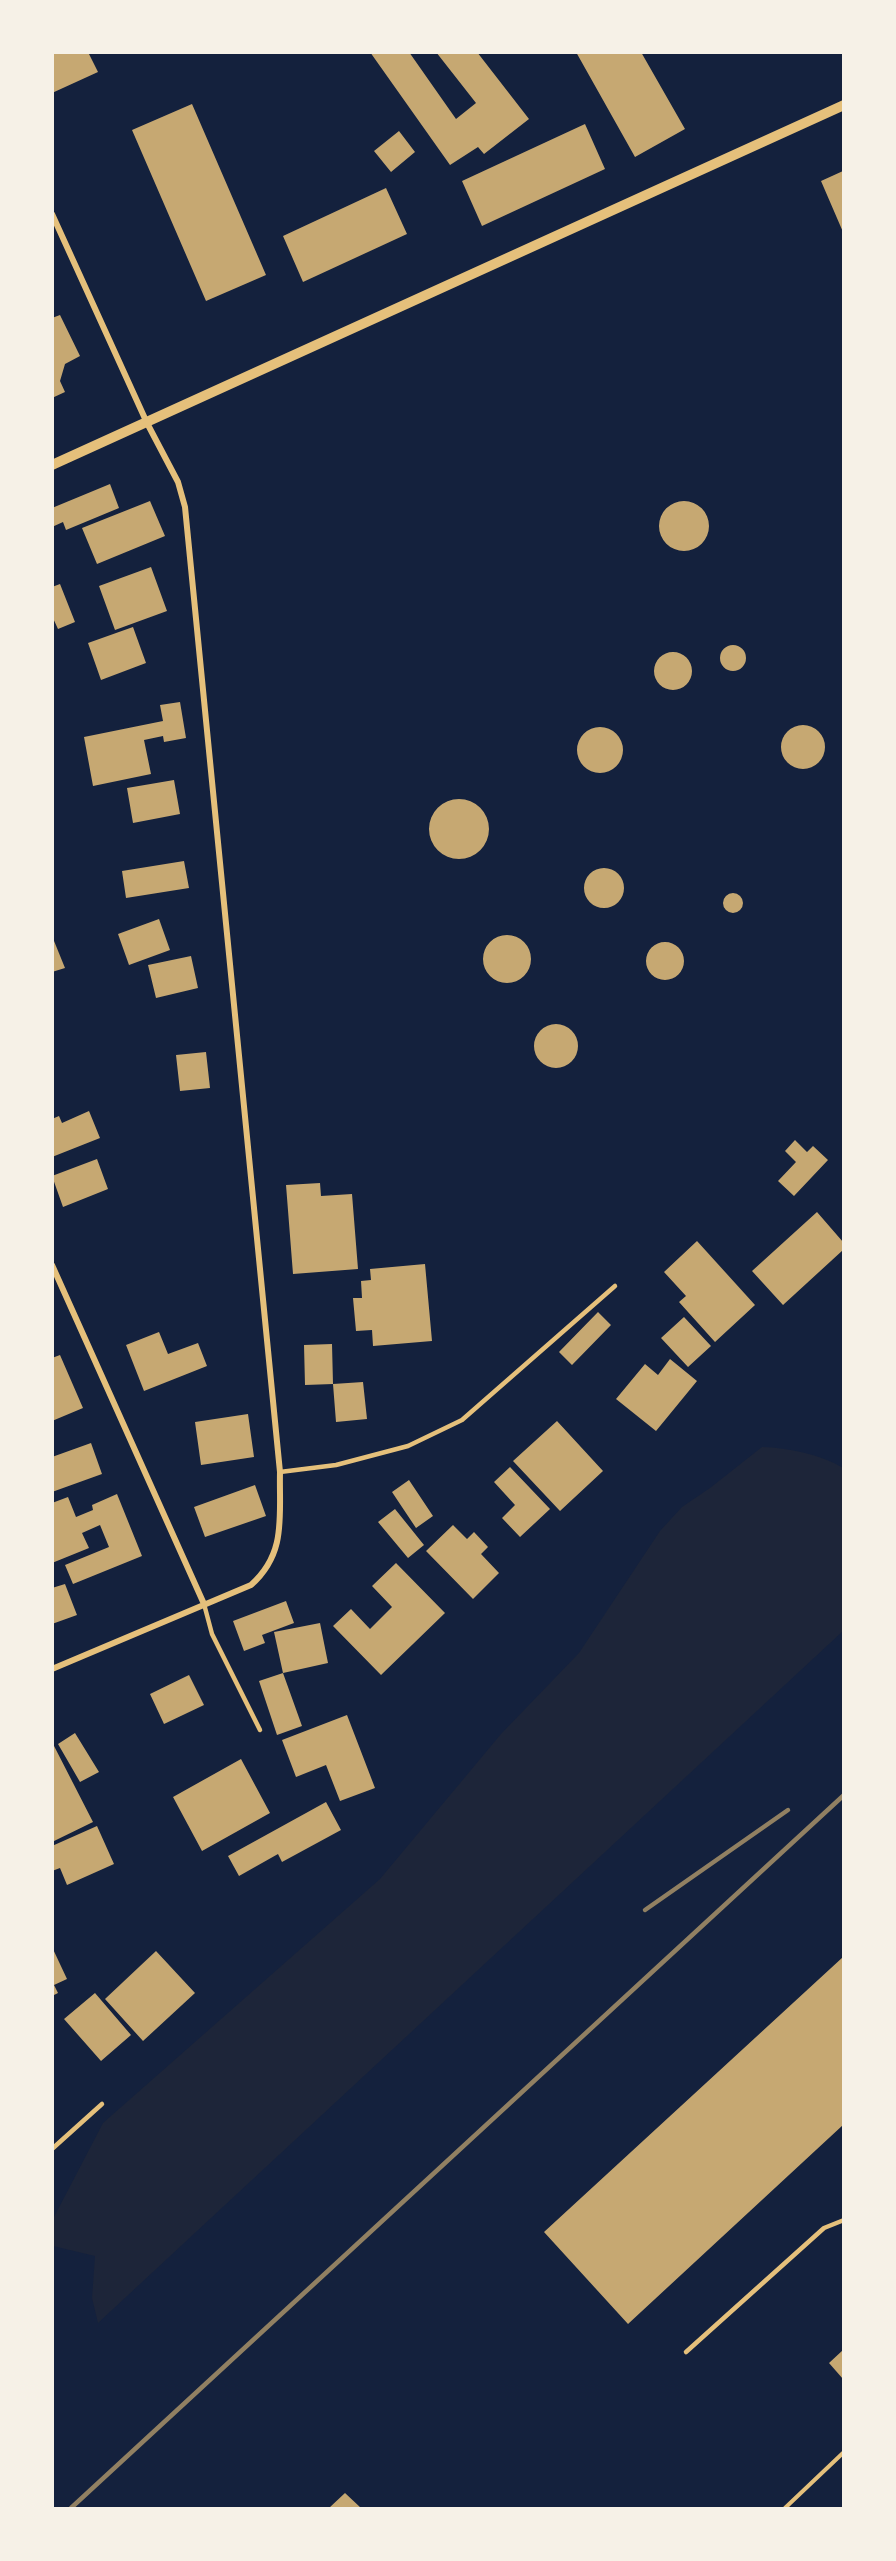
<!DOCTYPE html>
<style>
body{margin:0}
#map{position:relative;width:896px;height:2561px;overflow:hidden;background:#14213d;font-family:Raleway,sans-serif}
canvas{display:block}
.frame{position:absolute;inset:0;border:54px solid #f6f1e7;pointer-events:none}
</style>
<div id="map">
<canvas width="896" height="2561"></canvas>
<div class="frame"></div>
</div>
<script>
const ctx = document.querySelector('canvas').getContext('2d');
ctx.lineJoin = 'round';
function fillPath(path, color) {
  ctx.fillStyle = color;
  ctx.fill(path, 'evenodd');
}
function trace(path, color, width, dash) {
  ctx.strokeStyle = color;
  ctx.lineWidth = width;
  ctx.lineCap = dash ? 'butt' : 'round';
  ctx.setLineDash(dash || []);
  ctx.stroke(path);
}
fillPath(new Path2D(`
 M 762,1447 C 789,1448 820,1454 843,1468 L 843,1631 L 98,2323 L 92,2298 L 95,2256 L 53,2246 L 53,2219 L 103,2123 L 380,1879 L 501,1734 L 579,1653 L 660,1531 L 682,1507 L 710,1488 Z`), '#1d2539');
fillPath(new Path2D(`
 M 88,52 L 98,72 L 52,93 L 52,53 Z
 M 370,52 L 409,52 L 456,119 L 476,103 L 436,52 L 477,52 L 529,119 L 484,154 L 478,147 L 450,165 Z
 M 576,52 L 641,52 L 685,129 L 635,157 Z
 M 192,104 L 266,275 L 206,301 L 132,130 Z
 M 585,124 L 605,169 L 482,226 L 462,181 Z
 M 399,131 L 415,152 L 391,172 L 374,151 Z
 M 843,171 L 843,232 L 821,181 Z
 M 386,188 L 407,234 L 303,282 L 283,236 Z
 M 60,315 L 80,356 L 65,364 L 60,381 L 65,392 L 52,398 L 52,318 Z
 M 110,484 L 119,508 L 66,530 L 63,522 L 52,527 L 52,508 Z
 M 150,501 L 165,536 L 97,564 L 82,528 Z
 M659 526a25 25 0 1 1 50 0a25 25 0 1 1-50 0Z
 M 151,567 L 167,611 L 115,630 L 99,586 Z
 M 60,584 L 75,622 L 58,629 L 52,616 L 52,587 Z
 M 133,627 L 146,663 L 101,680 L 88,643 Z
 M720 658a13 13 0 1 1 26 0a13 13 0 1 1-26 0Z
 M654 671a19 19 0 1 1 38 0a19 19 0 1 1-38 0Z
 M 180,702 L 186,738 L 164,742 L 163,736 L 144,740 L 151,774 L 93,786 L 84,737 L 163,721 L 160,705 Z
 M781 747a22 22 0 1 1 44 0a22 22 0 1 1-44 0Z
 M577 750a23 23 0 1 1 46 0a23 23 0 1 1-46 0Z
 M 174,780 L 180,814 L 133,823 L 127,788 Z
 M429 829a30 30 0 1 1 60 0a30 30 0 1 1-60 0Z
 M 184,861 L 189,888 L 126,898 L 122,871 Z
 M584 888a20 20 0 1 1 40 0a20 20 0 1 1-40 0Z
 M723 903a10 10 0 1 1 20 0a10 10 0 1 1-20 0Z
 M 159,919 L 170,950 L 129,965 L 118,934 Z
 M483 959a24 24 0 1 1 48 0a24 24 0 1 1-48 0Z
 M 52,936 L 65,968 L 52,972 Z
 M646 961a19 19 0 1 1 38 0a19 19 0 1 1-38 0Z
 M 191,956 L 198,988 L 156,998 L 148,965 Z
 M534 1046a22 22 0 1 1 44 0a22 22 0 1 1-44 0Z
 M 206,1052 L 210,1088 L 180,1091 L 176,1055 Z
 M 89,1111 L 100,1138 L 52,1157 L 52,1119 L 59,1116 L 62,1123 Z
 M 795,1140 L 807,1152 L 813,1146 L 828,1160 L 794,1196 L 778,1181 L 796,1162 L 785,1151 Z
 M 97,1159 L 108,1189 L 63,1207 L 52,1176 Z
 M 320,1183 L 321,1196 L 352,1194 L 358,1269 L 293,1274 L 286,1185 Z
 M 817,1212 L 843,1242 L 843,1250 L 783,1305 L 752,1271 Z
 M 697,1241 L 755,1305 L 715,1342 L 679,1302 L 686,1296 L 664,1272 Z
 M 425,1264 L 432,1341 L 373,1346 L 372,1330 L 356,1331 L 353,1298 L 362,1298 L 361,1281 L 371,1280 L 370,1269 Z
 M 598,1312 L 611,1325 L 572,1365 L 559,1352 Z
 M 684,1317 L 711,1346 L 688,1367 L 661,1338 Z
 M 159,1332 L 168,1354 L 198,1343 L 207,1366 L 144,1391 L 126,1345 Z
 M 332,1344 L 333,1384 L 305,1385 L 304,1345 Z
 M 60,1355 L 83,1408 L 52,1421 L 52,1358 Z
 M 670,1359 L 697,1381 L 656,1431 L 616,1399 L 645,1364 L 658,1375 Z
 M 363,1382 L 367,1419 L 336,1422 L 333,1384 Z
 M 248,1414 L 254,1457 L 201,1465 L 195,1422 Z
 M 557,1421 L 603,1471 L 560,1511 L 513,1461 Z
 M 91,1443 L 102,1474 L 52,1492 L 52,1457 Z
 M 510,1467 L 550,1509 L 520,1537 L 502,1518 L 515,1505 L 494,1482 Z
 M 409,1480 L 433,1516 L 416,1528 L 392,1492 Z
 M 255,1485 L 266,1516 L 205,1537 L 194,1507 Z
 M 117,1494 L 142,1556 L 73,1584 L 65,1565 L 109,1547 L 100,1525 L 82,1533 L 89,1548 L 52,1563 L 52,1503 L 68,1497 L 76,1517 L 93,1510 L 92,1505 Z
 M 395,1509 L 424,1545 L 408,1558 L 378,1522 Z
 M 453,1525 L 467,1539 L 474,1532 L 488,1547 L 481,1554 L 499,1573 L 473,1599 L 426,1551 Z
 M 396,1563 L 445,1613 L 381,1675 L 333,1626 L 351,1609 L 370,1629 L 392,1607 L 372,1586 Z
 M 65,1584 L 77,1615 L 52,1624 L 52,1588 Z
 M 286,1601 L 294,1623 L 262,1635 L 265,1643 L 244,1651 L 233,1621 Z
 M 320,1623 L 328,1663 L 283,1673 L 274,1632 Z
 M 283,1673 L 302,1726 L 277,1735 L 259,1681 Z
 M 189,1675 L 204,1705 L 164,1724 L 150,1694 Z
 M 347,1715 L 375,1788 L 340,1801 L 326,1765 L 296,1777 L 282,1740 Z
 M 75,1733 L 99,1772 L 80,1782 L 58,1744 Z
 M 52,1742 L 93,1822 L 52,1842 Z
 M 241,1759 L 270,1813 L 202,1851 L 173,1797 Z
 M 326,1802 L 341,1830 L 282,1862 L 278,1854 L 239,1876 L 228,1856 Z
 M 97,1826 L 114,1864 L 67,1885 L 60,1868 L 52,1871 L 52,1846 Z
 M 52,1947 L 67,1979 L 54,1985 L 58,1993 L 52,1996 Z
 M 156,1951 L 195,1993 L 143,2041 L 105,1999 Z
 M 843,1957 L 843,2125 L 628,2324 L 544,2232 Z
 M 95,1993 L 131,2035 L 101,2061 L 64,2019 Z
 M 843,2350 L 843,2379 L 829,2363 Z
 M 345,2493 L 361,2508 L 329,2508 Z`), '#c6a872');
trace(new Path2D(`
 M 785,2508 L 844,2452`), '#e5c07b', 4);
trace(new Path2D(`
 M 280,1472 L 336,1465 L 408,1446 L 462,1420 L 615,1286
 M 204,1604 L 212,1634 L 260,1730
 M 52,2149 L 102,2104
 M 686,2352 L 824,2228 L 844,2220`), '#e5c07b', 4.5);
trace(new Path2D(`
 M 52,214 L 147,423 L 178,482 L 185,507 L 280,1472 C 279,1516 287,1553 251,1585 L 52,1669
 M 52,1265 L 204,1604`), '#e5c07b', 6);
trace(new Path2D(`
 M 52,465 L 844,105`), '#e5c07b', 10);
trace(new Path2D(`
 M 645,1910 L 788,1810
 M 71,2508 L 844,1795`), '#918062', 4.5);
</script>
